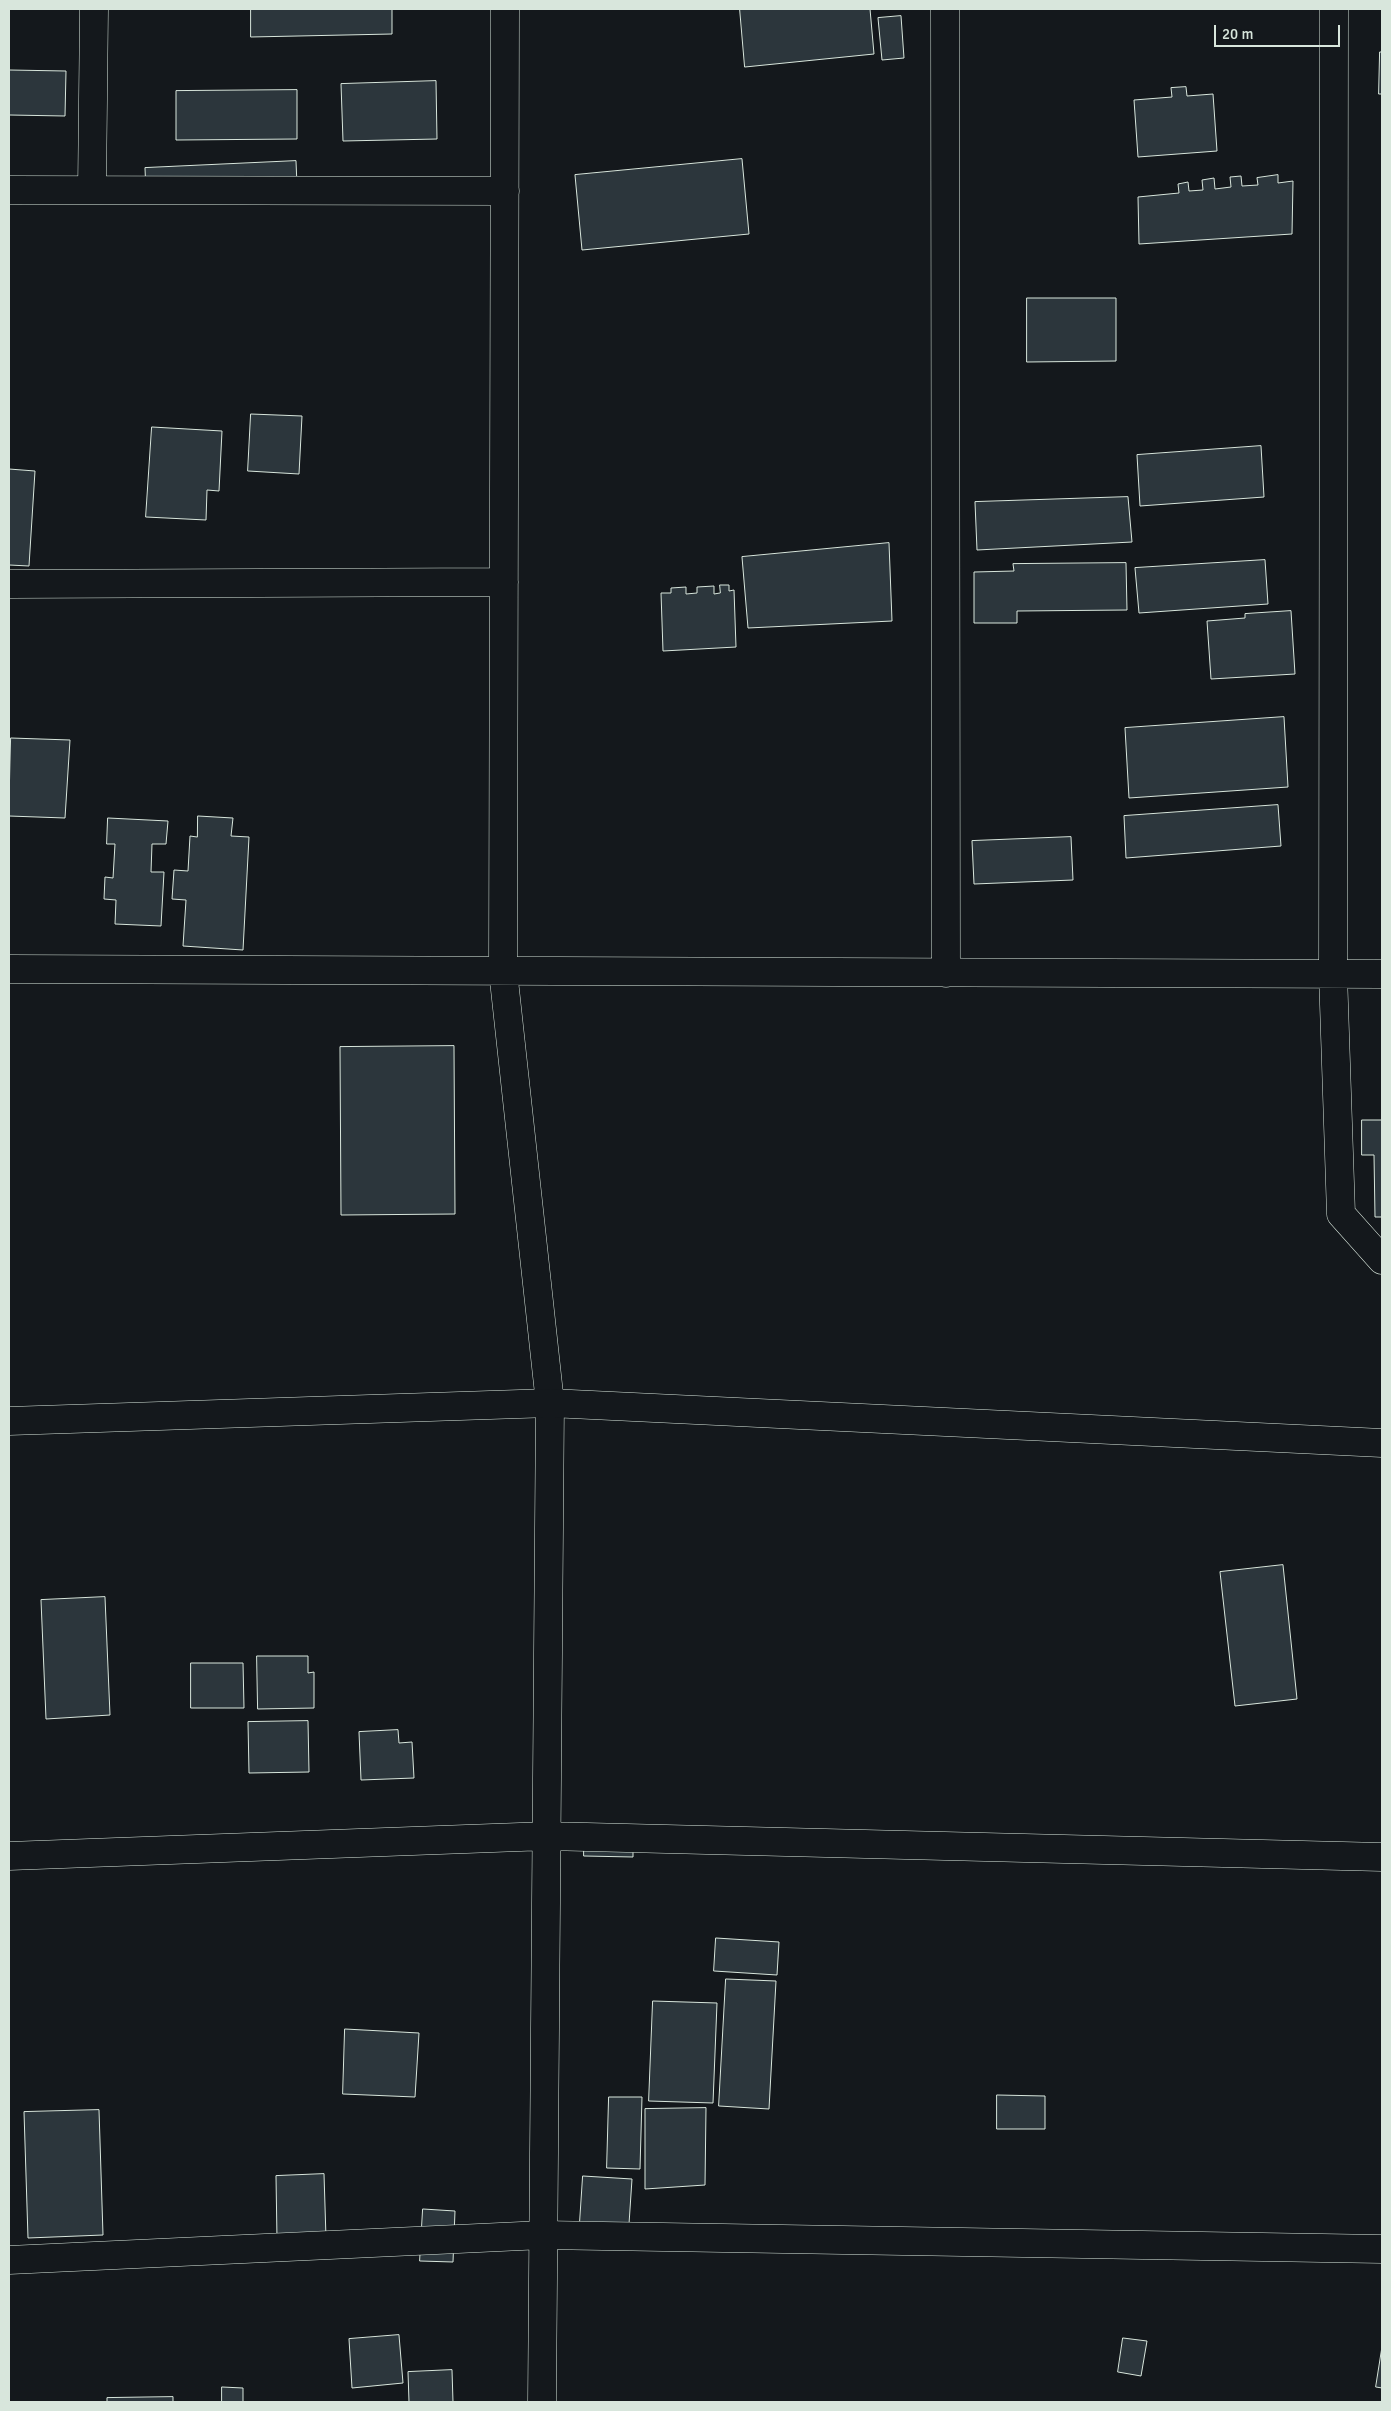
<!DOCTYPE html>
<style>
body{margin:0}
#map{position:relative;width:1391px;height:2411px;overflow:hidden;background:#14181c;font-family:Signika,sans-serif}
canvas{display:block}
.frame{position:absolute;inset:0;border:10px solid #d8e6dc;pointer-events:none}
.scale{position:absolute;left:1214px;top:25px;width:126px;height:22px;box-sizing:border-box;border:2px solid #d8e6dc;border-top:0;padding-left:6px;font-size:15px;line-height:18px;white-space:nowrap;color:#d8e6dc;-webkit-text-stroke:4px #14181c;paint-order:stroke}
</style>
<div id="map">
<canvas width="1391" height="2411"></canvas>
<div class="frame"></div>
<div class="scale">20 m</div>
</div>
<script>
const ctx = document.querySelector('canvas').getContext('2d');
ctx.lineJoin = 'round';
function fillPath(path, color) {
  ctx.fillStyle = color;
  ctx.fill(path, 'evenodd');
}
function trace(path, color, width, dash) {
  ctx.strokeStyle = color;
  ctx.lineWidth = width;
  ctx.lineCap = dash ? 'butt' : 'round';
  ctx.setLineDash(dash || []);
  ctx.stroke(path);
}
const building = new Path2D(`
 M 251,9 L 392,9 L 392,34 L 251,37 Z
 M 740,9 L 870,9 L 874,54 L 745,67 Z
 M 901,16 L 904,58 L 882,60 L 878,18 Z
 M 1380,52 L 1382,52 L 1382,94 L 1379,94 Z
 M 9,70 L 66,71 L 65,116 L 9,115 Z
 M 436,81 L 437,139 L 343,141 L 341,84 Z
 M 1186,87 L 1187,96 L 1213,94 L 1217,151 L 1138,157 L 1134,100 L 1172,97 L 1171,88 Z
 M 297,90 L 297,139 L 176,140 L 176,91 Z
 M 742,159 L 749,234 L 582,250 L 575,175 Z
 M 296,161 L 297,185 L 146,192 L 145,168 Z
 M 1278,175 L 1278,183 L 1293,181 L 1292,234 L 1139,244 L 1138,197 L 1179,193 L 1178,184 L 1188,182 L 1189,191 L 1203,190 L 1202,180 L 1214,178 L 1215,189 L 1231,187 L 1230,177 L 1241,176 L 1242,186 L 1258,185 L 1257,178 Z
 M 1027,298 L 1116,298 L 1116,361 L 1027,362 Z
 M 251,414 L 302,416 L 299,474 L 248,471 Z
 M 152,427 L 222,431 L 219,491 L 207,490 L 206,520 L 146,517 Z
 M 1261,446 L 1264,497 L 1140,506 L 1137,455 Z
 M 9,469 L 35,471 L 29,566 L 9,565 Z
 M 1128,497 L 1132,542 L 977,550 L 975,502 Z
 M 889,543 L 892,621 L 748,628 L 742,557 Z
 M 1265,560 L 1268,604 L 1139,613 L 1135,568 Z
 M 1126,563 L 1127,610 L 1017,611 L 1017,623 L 974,623 L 974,572 L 1014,571 L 1013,564 Z
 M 720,585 L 729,585 L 729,591 L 734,590 L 736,647 L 663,651 L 661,593 L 671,593 L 671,588 L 686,587 L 686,594 L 697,593 L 697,587 L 714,586 L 714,594 L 720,593 Z
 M 1291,611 L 1295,674 L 1211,679 L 1207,621 L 1245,618 L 1245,614 Z
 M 1284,717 L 1288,787 L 1129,798 L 1125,728 Z
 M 11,738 L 70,740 L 65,818 L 9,816 Z
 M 1278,805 L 1281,846 L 1126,858 L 1124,816 Z
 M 198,816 L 233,818 L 231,836 L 249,837 L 243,950 L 183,946 L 186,900 L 172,899 L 174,870 L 188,871 L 190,836 L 197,837 Z
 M 108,818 L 168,821 L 166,844 L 152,844 L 151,872 L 164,872 L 161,926 L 115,924 L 116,900 L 104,899 L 105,877 L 113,878 L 115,844 L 107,844 Z
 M 1071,837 L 1073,880 L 974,884 L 972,841 Z
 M 454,1046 L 455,1214 L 341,1215 L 340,1047 Z
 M 1362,1120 L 1382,1120 L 1382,1217 L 1375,1217 L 1374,1155 L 1362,1155 Z
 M 1283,1565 L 1297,1699 L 1235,1706 L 1220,1572 Z
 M 105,1597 L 110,1715 L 46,1719 L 41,1600 Z
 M 257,1656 L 308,1656 L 308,1673 L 314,1672 L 314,1708 L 258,1709 Z
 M 191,1663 L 243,1663 L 244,1708 L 191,1708 Z
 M 308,1721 L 309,1772 L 249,1773 L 248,1722 Z
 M 398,1730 L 399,1743 L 412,1742 L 414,1778 L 361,1780 L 359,1732 Z
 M 584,1831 L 633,1832 L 633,1857 L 584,1856 Z
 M 716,1938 L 779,1942 L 777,1975 L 714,1971 Z
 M 726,1979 L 776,1981 L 769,2109 L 719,2106 Z
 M 653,2001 L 717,2003 L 713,2103 L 649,2101 Z
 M 345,2029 L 419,2033 L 415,2097 L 343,2094 Z
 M 997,2095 L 1045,2096 L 1045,2129 L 997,2129 Z
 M 609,2097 L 642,2097 L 640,2169 L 607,2168 Z
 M 706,2108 L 705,2185 L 645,2189 L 645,2109 Z
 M 99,2110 L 103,2235 L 28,2238 L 24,2112 Z
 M 324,2174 L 326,2238 L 277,2239 L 276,2176 Z
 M 583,2176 L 632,2179 L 628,2239 L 579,2237 Z
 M 423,2209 L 455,2211 L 453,2262 L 420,2261 Z
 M 399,2335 L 403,2383 L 352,2388 L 349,2339 Z
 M 1123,2338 L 1147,2341 L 1141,2376 L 1118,2372 Z
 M 1382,2347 L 1382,2388 L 1376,2387 Z
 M 452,2370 L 453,2402 L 409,2402 L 408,2372 Z
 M 222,2387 L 243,2388 L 243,2402 L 222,2402 Z
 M 173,2397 L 173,2402 L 107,2402 L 107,2398 Z`);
fillPath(building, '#2c363c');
trace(building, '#d8e6dc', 1);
const street = new Path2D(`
 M 505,9 L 503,971 L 550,1403 L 542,2402
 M 945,9 L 946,973
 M 1334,9 L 1333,974 L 1341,1214 L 1382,1260
 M 9,190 L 505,191
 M 92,190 L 94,9
 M 9,584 L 504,582
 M 9,969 L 1382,974
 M 9,1856 L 547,1836 L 1382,1857
 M 9,2260 L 543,2235 L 1382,2249`);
const secondary = new Path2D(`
 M 9,1421 L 550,1403 L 1382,1443`);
trace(street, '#d8e6dc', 29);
trace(secondary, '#d8e6dc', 29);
trace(street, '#14181c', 28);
trace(secondary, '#14181c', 28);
</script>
